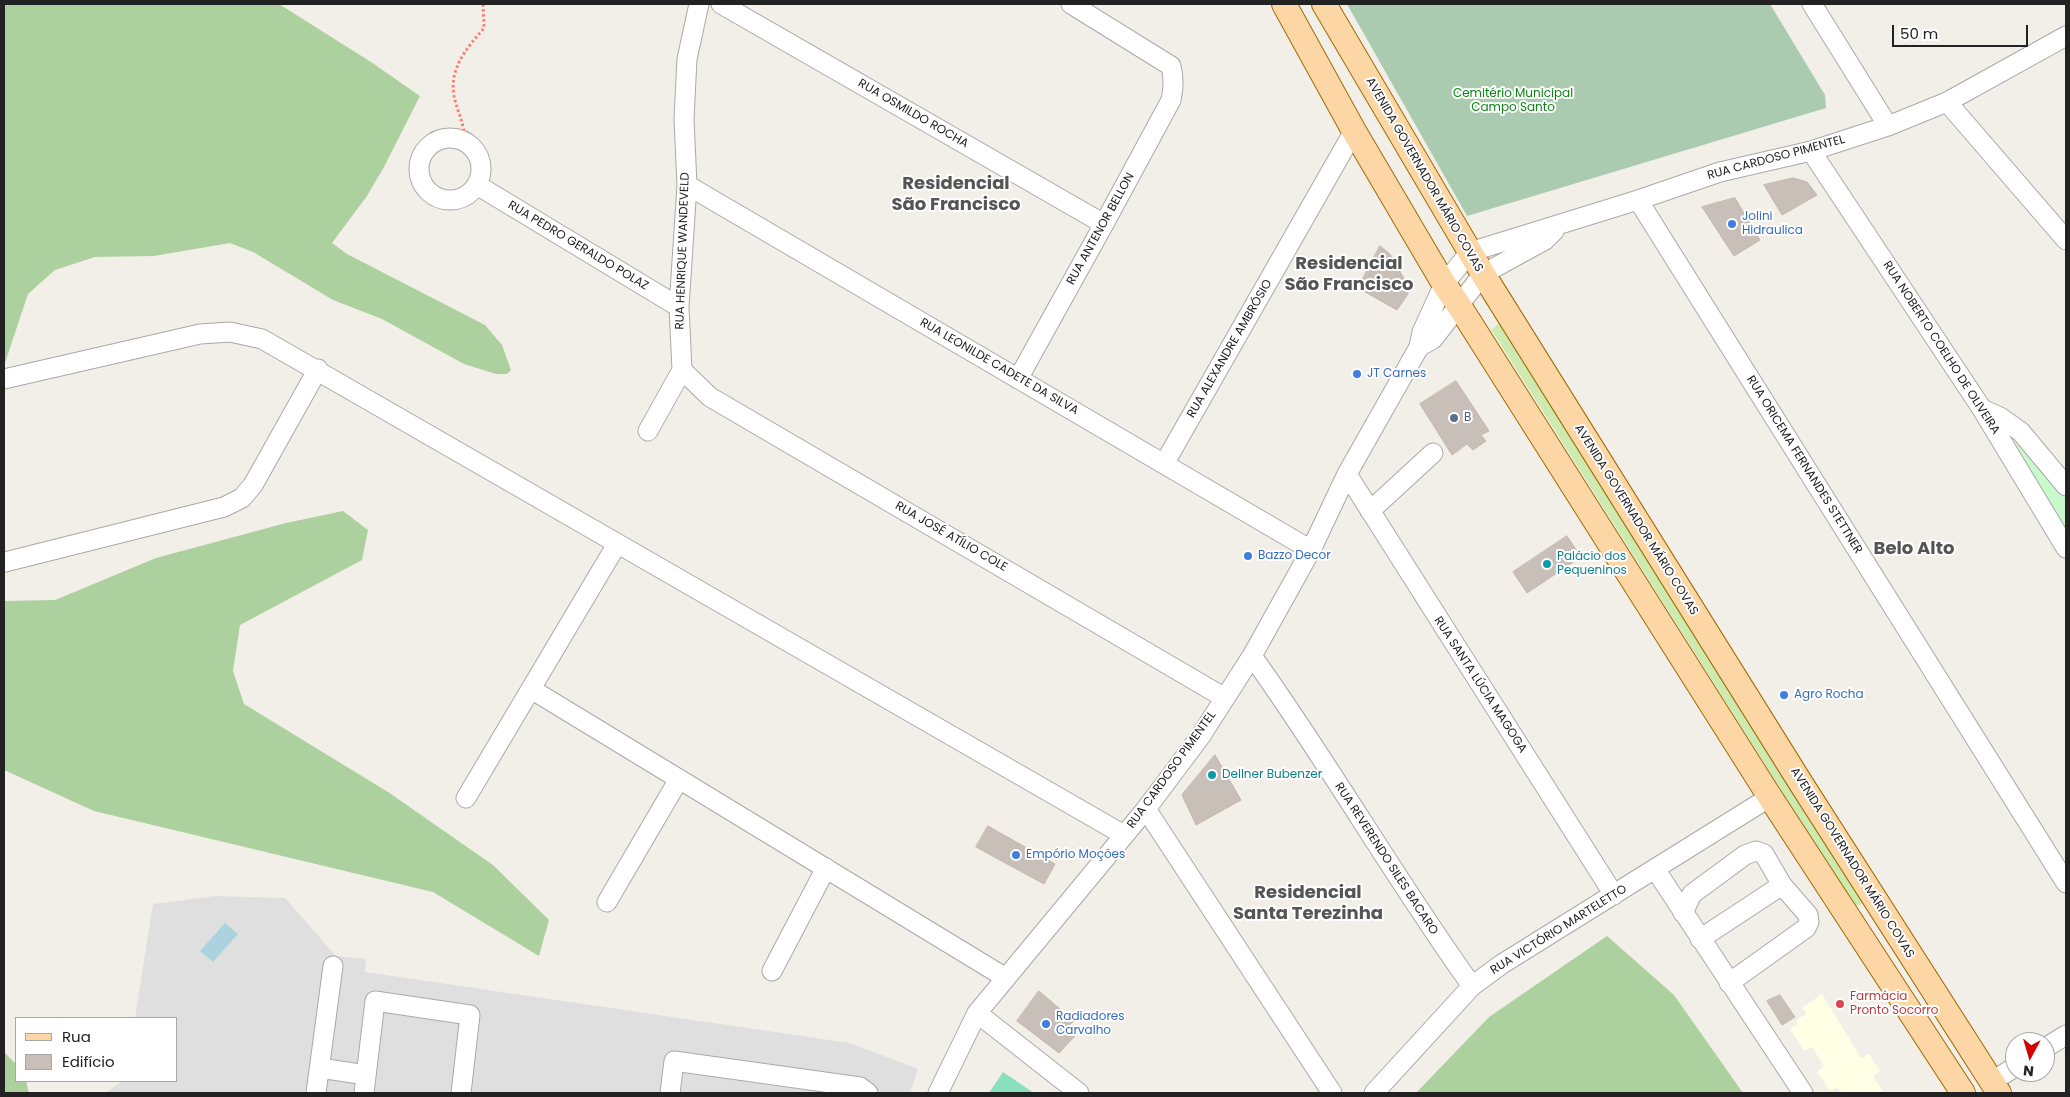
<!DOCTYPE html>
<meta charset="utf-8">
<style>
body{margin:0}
#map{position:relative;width:2070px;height:1097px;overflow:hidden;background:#f2efe9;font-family:Poppins,sans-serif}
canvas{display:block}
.frame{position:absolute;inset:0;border:5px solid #222;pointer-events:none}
.legend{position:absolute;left:15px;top:1017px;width:162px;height:65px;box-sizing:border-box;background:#fff;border:1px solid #a7a7a7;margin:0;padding:6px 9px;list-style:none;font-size:15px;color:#222}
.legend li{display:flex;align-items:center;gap:10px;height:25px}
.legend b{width:25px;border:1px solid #a7a7a7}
.north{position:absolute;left:2005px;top:1032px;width:50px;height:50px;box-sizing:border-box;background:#fff;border:1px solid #a7a7a7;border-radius:50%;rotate:186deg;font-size:14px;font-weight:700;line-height:20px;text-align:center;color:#222}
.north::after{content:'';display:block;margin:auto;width:18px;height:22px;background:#d40000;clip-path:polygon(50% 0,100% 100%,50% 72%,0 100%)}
.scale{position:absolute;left:1892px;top:25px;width:136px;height:22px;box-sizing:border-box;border:2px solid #222;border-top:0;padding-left:6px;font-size:15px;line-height:18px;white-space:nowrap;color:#222;-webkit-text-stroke:4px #fff;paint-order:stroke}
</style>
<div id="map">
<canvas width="2070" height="1097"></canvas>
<div class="frame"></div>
<ul class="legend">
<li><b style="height:6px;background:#fcd6a4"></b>Rua</li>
<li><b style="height:14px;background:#c7bfb8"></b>Edifício</li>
</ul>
<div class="north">N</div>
<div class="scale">50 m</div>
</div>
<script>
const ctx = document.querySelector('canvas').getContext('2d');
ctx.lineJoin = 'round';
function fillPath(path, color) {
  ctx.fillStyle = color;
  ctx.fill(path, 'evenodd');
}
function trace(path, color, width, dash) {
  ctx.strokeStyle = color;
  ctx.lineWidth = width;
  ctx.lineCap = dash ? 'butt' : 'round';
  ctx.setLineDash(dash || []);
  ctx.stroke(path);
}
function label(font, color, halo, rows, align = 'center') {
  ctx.font = font + ' Poppins,sans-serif';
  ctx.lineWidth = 4;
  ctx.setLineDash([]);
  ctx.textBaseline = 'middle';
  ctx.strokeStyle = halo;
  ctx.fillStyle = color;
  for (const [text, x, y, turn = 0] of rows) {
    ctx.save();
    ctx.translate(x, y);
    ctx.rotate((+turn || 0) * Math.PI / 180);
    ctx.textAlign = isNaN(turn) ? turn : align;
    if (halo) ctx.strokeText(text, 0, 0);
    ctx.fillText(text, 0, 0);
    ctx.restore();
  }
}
fillPath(new Path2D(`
 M 216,896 L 285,898 L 336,956 L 366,959 L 365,972 L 850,1043 L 918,1069 L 910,1093 L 105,1093 L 122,1081 L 176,1081 L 176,1018 L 135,1018 L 153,904 Z`), '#e0dfdf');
fillPath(new Path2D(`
 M 1822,994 L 1861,1058 L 1869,1054 L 1880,1071 L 1873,1076 L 1884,1093 L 1842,1093 L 1838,1087 L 1830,1091 L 1817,1072 L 1824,1066 L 1812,1047 L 1804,1051 L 1790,1029 L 1798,1024 L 1796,1021 L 1807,1013 L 1802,1008 Z`), '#ffffe5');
fillPath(new Path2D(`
 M 1499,324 L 1865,902 L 1855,907 L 1491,329 Z`), '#cdebb0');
fillPath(new Path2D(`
 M 4,4 L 279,4 L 371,62 L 420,96 L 384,167 L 367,196 L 332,243 L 347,254 L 485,325 L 502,345 L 511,370 L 507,374 L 496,374 L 464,364 L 382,319 L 333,300 L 253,252 L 230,243 L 154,256 L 95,257 L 55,270 L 28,294 L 5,363 Z
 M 343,511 L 368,530 L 362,560 L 240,625 L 233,671 L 244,704 L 388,792 L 493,865 L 549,920 L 539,956 L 433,892 L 94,811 L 4,770 L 4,601 L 55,600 L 156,558 L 286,523 Z
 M 1607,936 L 1674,995 L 1743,1093 L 1416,1093 L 1489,1017 Z
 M 4,1052 L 16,1064 L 16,1081 L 26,1081 L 29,1093 L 4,1093 Z`), '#add19e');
fillPath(new Path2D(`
 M 1347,4 L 1770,4 L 1825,95 L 1826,108 L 1467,216 Z`), '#aacbaf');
fillPath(new Path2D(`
 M 2019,443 L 2066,494 L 2066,530 L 2015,448 Z`), '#c8facc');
fillPath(new Path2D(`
 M 1003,1072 L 1034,1093 L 989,1093 Z`), '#88e0be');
fillPath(new Path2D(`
 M 225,923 L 238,934 L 213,962 L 200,951 Z`), '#aad3df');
const building = new Path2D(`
 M 1793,178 L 1807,182 L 1817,195 L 1782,215 L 1764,185 Z
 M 1735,198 L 1760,240 L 1734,256 L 1702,207 Z
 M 1380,246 L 1390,254 L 1406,282 L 1408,294 L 1397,310 L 1358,288 Z
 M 1456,381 L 1489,431 L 1481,435 L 1486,441 L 1473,450 L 1467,444 L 1452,455 L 1420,404 Z
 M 1567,536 L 1581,557 L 1527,593 L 1513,572 Z
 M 1215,755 L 1241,800 L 1196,825 L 1182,795 Z
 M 988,826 L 1055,864 L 1044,884 L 976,847 Z
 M 1039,991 L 1074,1021 L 1066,1028 L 1075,1036 L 1059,1053 L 1017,1021 Z
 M 1780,995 L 1795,1017 L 1782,1025 L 1767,1001 Z`);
fillPath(building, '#c7bfb8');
trace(building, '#c4b6ab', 1);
const minor = new Path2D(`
 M 721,4 L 1104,224
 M 1812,4 L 1888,126
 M 1947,102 L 2066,240
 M419 169a31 31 0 1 1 62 0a31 31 0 1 1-62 0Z
 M 1811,151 L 1982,409 L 2066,548
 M 477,185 L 679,307
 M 687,185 L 1311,550
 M 1638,200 L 2066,883
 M 1419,347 L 1433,339 L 1483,274 L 1545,240 L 1554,231
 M 682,370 L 710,397 L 1225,698
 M 4,379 L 200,334 L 230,332 L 262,339 L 1124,835
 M 1018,379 L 1104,224 L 1171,100 C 1174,87 1174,78 1171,66 L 1071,4
 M 1982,409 L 2000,417 L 2021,432 L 2066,486
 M 648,431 L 682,370 L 679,307 L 687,185 L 684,119 L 687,59 L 699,4
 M 1164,464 L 1354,131
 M 1347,474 L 1614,895
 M 1370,511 L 1433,453
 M 5,562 L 224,507 L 242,498 L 253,485 L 318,369
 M 1252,656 C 1329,763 1395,879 1472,986
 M 531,689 L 1006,978
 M 466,798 L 617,544
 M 1146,809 L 1332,1093
 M 1655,869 L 1803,1093
 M 607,902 L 679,779
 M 1683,913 L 1692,894 L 1745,855 L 1756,851 L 1764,854 L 1782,885 L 1808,915 L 1809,922 L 1806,928 L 1729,983
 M 1700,939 L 1782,885
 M 772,971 L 826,868
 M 977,1013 L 1079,1093
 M 2045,1048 L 2066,1035
 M 320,1068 L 366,1075
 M 1991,1082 L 2015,1067
 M 316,1093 L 333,966
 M 364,1093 L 375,1001 L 470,1015 L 461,1093
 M 670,1093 L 674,1061 L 860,1087 L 868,1093
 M 938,1093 L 977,1013 L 1146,809 L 1200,737 L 1252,656 L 1311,550 L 1347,474 L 1419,347 L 1422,332 L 1444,284 L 1470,252 L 1638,200 L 1720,172 L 1811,151 L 1888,126 L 1947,102 L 2066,36
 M 1374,1093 L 1472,986 L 1502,964 L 1770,797`);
const major = new Path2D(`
 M 1284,4 L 1354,131 L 1444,284 L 1458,304 L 1770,797 L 1963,1093
 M 1324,4 L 1483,274 L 1802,785 L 1999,1093`);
trace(minor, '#a9a9a9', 21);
trace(major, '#a06b00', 26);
trace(new Path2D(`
 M 465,141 C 464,122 458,114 454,96 C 449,68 467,48 484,28 L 483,4`), '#fa8072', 3, [2.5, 2.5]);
trace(minor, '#fff', 19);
trace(major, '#fcd6a4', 24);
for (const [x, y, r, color] of [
 [1732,224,5,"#3f7fe0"],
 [1357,374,5,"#3f7fe0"],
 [1454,418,5,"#5c6f8a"],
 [1248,556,5,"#3f7fe0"],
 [1547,564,5,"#0f9aa8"],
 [1784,695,5,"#3f7fe0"],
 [1212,775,5,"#0f9aa8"],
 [1016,855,5,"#3f7fe0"],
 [1840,1004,5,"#e0444e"],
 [1046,1024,5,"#3f7fe0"]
]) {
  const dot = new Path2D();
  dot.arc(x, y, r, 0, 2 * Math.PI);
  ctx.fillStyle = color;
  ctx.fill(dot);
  trace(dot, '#fff', 2);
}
label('12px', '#0c8416', '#fff', [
 ["Cemitério Municipal",1513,94],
 ["Campo Santo",1513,108]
]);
label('12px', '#222', '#fff', [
 ["RUA OSMILDO ROCHA",913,114,30],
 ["RUA CARDOSO PIMENTEL",1776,158,-15],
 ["AVENIDA GOVERNADOR MÁRIO COVAS",1424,175,60],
 ["RUA ANTENOR BELLON",1101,229,-61],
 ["RUA PEDRO GERALDO POLAZ",578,246,31],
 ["RUA HENRIQUE WANDEVELD",683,251,-88],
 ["RUA NOBERTO COELHO DE OLIVEIRA",1941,348,57],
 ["RUA ALEXANDRE AMBRÓSIO",1230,349,-60],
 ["RUA LEONILDE CADETE DA SILVA",999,367,30],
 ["RUA ORICEMA FERNANDES STETTNER",1804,465,58],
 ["AVENIDA GOVERNADOR MÁRIO COVAS",1636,520,58],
 ["RUA JOSÉ ATÍLIO COLE",951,537,30],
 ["RUA SANTA LÚCIA MAGOGA",1480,685,57],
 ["RUA CARDOSO PIMENTEL",1172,770,-54],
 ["RUA REVERENDO SILES BACARO",1386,859,57],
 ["AVENIDA GOVERNADOR MÁRIO COVAS",1852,863,58],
 ["RUA VICTÓRIO MARTELETTO",1559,930,-32]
]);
label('12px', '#366cbe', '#fff', [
 ["Jolini",1742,217],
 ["Hidraulica",1742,231],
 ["JT Carnes",1367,374],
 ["Bazzo Decor",1258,556],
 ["Agro Rocha",1794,695],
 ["Empório Moções",1026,855],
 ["Radiadores",1056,1017],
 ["Carvalho",1056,1031]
], 'left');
label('12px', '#4e5e75', '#fff', [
 ["B",1464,418]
], 'left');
label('12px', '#0d838f', '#fff', [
 ["Palácio dos",1557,557],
 ["Pequeninos",1557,571],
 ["Dellner Bubenzer",1222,775]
], 'left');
label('12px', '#be3a42', '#fff', [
 ["Farmácia",1850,997],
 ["Pronto Socorro",1850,1011]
], 'left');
label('bold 18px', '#555', '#fff', [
 ["Residencial",956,184],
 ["São Francisco",956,205],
 ["Residencial",1349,264],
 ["São Francisco",1349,285],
 ["Belo Alto",1914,549],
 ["Residencial",1308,893],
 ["Santa Terezinha",1308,914]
]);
</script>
